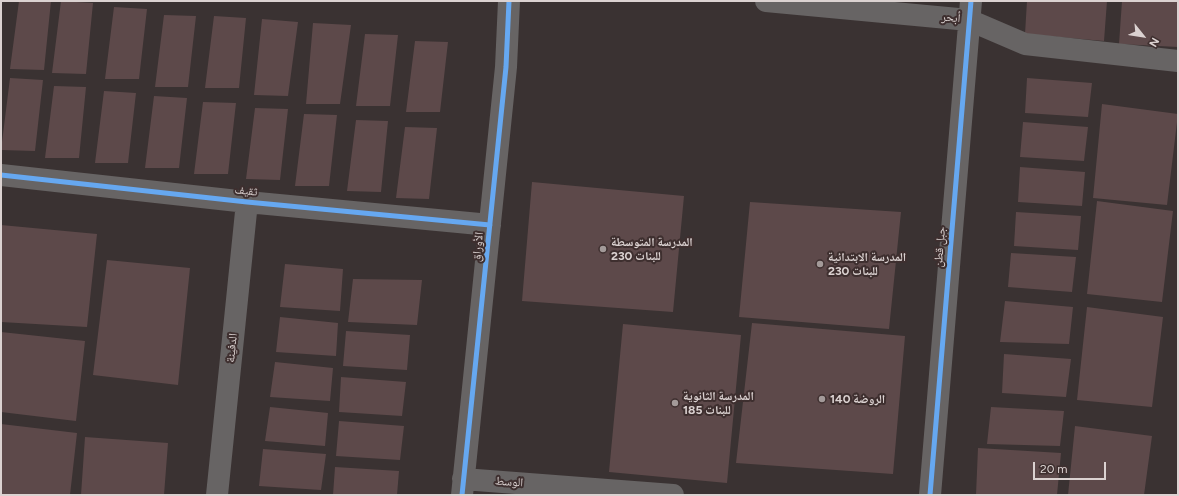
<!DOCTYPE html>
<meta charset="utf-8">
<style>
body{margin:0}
#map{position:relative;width:1179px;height:496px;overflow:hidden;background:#3a3232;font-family:Figtree,sans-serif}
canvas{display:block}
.frame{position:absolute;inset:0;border:2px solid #dbd2d1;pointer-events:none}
.north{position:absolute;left:1123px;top:16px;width:40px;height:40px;-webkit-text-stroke:3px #3e2f2f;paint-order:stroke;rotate:120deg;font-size:11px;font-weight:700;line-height:16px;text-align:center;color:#dbd2d1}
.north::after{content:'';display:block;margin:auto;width:14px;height:18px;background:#dbd2d1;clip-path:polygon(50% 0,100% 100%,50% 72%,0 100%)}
.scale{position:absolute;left:1033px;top:462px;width:73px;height:18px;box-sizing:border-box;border:2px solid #dbd2d1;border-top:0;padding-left:5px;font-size:12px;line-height:14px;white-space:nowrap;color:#dbd2d1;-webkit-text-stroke:3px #3e2f2f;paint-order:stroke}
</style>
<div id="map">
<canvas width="1179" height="496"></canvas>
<div class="frame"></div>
<div class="north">N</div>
<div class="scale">20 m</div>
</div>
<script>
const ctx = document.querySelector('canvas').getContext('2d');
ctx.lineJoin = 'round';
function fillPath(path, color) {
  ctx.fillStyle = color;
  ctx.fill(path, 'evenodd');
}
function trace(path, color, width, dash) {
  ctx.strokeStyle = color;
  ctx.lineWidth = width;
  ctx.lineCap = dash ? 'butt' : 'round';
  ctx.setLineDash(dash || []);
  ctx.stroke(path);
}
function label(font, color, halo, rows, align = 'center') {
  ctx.font = font + ' Figtree,"Noto Naskh Arabic",sans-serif';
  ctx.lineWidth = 4;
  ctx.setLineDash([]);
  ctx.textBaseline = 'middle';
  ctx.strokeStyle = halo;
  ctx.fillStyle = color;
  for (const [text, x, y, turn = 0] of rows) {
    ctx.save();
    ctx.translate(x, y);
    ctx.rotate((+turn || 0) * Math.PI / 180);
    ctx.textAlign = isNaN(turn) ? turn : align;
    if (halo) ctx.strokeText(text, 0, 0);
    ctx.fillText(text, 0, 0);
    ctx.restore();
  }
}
fillPath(new Path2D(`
 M 19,1 L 51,1 L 44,70 L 10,69 Z
 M 61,1 L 93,3 L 86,74 L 52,73 Z
 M 1027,1 L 1107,1 L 1104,41 L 1025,34 Z
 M 1122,1 L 1178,1 L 1178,47 L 1119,44 Z
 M 114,7 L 147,9 L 139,79 L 105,79 Z
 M 164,15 L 196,16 L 188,87 L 155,87 Z
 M 214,16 L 246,18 L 239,88 L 205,88 Z
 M 262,19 L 298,22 L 288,96 L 254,95 Z
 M 313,23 L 351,25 L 340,104 L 306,104 Z
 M 365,34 L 398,35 L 390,106 L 356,106 Z
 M 415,41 L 448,42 L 440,112 L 406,112 Z
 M 10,78 L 43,80 L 35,151 L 1,150 Z
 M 1027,78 L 1092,83 L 1088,117 L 1025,113 Z
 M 54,86 L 86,87 L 79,158 L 45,158 Z
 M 104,91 L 136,93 L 128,163 L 95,163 Z
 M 154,96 L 187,98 L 179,168 L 145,168 Z
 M 203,102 L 236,103 L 228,174 L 194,174 Z
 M 1102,104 L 1178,114 L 1167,205 L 1093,198 Z
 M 255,108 L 288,109 L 280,180 L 246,179 Z
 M 304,114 L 337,115 L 329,186 L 295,186 Z
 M 356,120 L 388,121 L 381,192 L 347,191 Z
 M 1023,122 L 1088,127 L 1084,161 L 1020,157 Z
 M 405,127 L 437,128 L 429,199 L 396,198 Z
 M 1020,167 L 1085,172 L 1082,206 L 1018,202 Z
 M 532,182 L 684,196 L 673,312 L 522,301 Z
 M 1097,201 L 1173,211 L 1162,302 L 1087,294 Z
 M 750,202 L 901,212 L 889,329 L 739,317 Z
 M 1016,212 L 1081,216 L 1078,250 L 1014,246 Z
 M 1,225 L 97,234 L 87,327 L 1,322 Z
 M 1011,253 L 1076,257 L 1072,292 L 1008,287 Z
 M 107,260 L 190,268 L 178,385 L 93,375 Z
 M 285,264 L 343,269 L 340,311 L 280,307 Z
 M 353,279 L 422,280 L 417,325 L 348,322 Z
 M 1005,301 L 1073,307 L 1069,344 L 1000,342 Z
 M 1087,307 L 1163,317 L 1152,407 L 1077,400 Z
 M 280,317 L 338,323 L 336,356 L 276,352 Z
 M 752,323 L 905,336 L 893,474 L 736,463 Z
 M 623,324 L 741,335 L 727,483 L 609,472 Z
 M 346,331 L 410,335 L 407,370 L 343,366 Z
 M 1,332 L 85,341 L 76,421 L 1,412 Z
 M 1004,354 L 1071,359 L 1066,397 L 1002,393 Z
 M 275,362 L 333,368 L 330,401 L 270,397 Z
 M 341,377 L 406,382 L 402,416 L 339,412 Z
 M 270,407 L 328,413 L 325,446 L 265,441 Z
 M 991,407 L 1064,411 L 1060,446 L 987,444 Z
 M 339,421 L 404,426 L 400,460 L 336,456 Z
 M 1,424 L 77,433 L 70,495 L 1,495 Z
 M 1075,426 L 1152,436 L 1144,495 L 1068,495 Z
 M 85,437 L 168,443 L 164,495 L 81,495 Z
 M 978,448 L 1061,453 L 1057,495 L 976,495 Z
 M 263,449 L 326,454 L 321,490 L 259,486 Z
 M 335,467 L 399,471 L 397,495 L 333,495 Z`), '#5d494a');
trace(new Path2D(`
 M 766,1 L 969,20 L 1025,44 L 1178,61
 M 1,175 L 247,202 L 490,225
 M 463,479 L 673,495
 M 217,495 L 247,202
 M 462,495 L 506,67 L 509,1
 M 930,495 L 971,1`), '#676464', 22);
trace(new Path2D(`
 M 1,175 L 247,202 L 490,225
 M 462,495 L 506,67 L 509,1
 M 930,495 L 971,1`), '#66a8f1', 5);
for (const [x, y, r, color] of [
 [603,249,4,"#a39a99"],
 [820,264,4,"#a39a99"],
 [822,399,4,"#a39a99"],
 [675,403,4,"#a39a99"]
]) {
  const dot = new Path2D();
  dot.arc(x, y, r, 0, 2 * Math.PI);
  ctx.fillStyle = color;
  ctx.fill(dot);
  trace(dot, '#3e2f2f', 1.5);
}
label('12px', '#dbd2d1', '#3e2f2f', [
 ["أبحر",951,18,5],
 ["ثقيف",246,191,6],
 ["الأوراق",478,247,-84],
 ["جبل قطن",940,247,-85],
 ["الدفينة",232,348,-84],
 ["الوسط",509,482,4]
]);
label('bold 12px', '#dbd2d1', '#3e2f2f', [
 ["المدرسة المتوسطة",611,242],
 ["230 للبنات",611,256],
 ["المدرسة الابتدائية",828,257],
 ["230 للبنات",828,271],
 ["المدرسة الثانوية",683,396],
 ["185 للبنات",683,410],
 ["الروضة 140",830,399]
], 'left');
</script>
